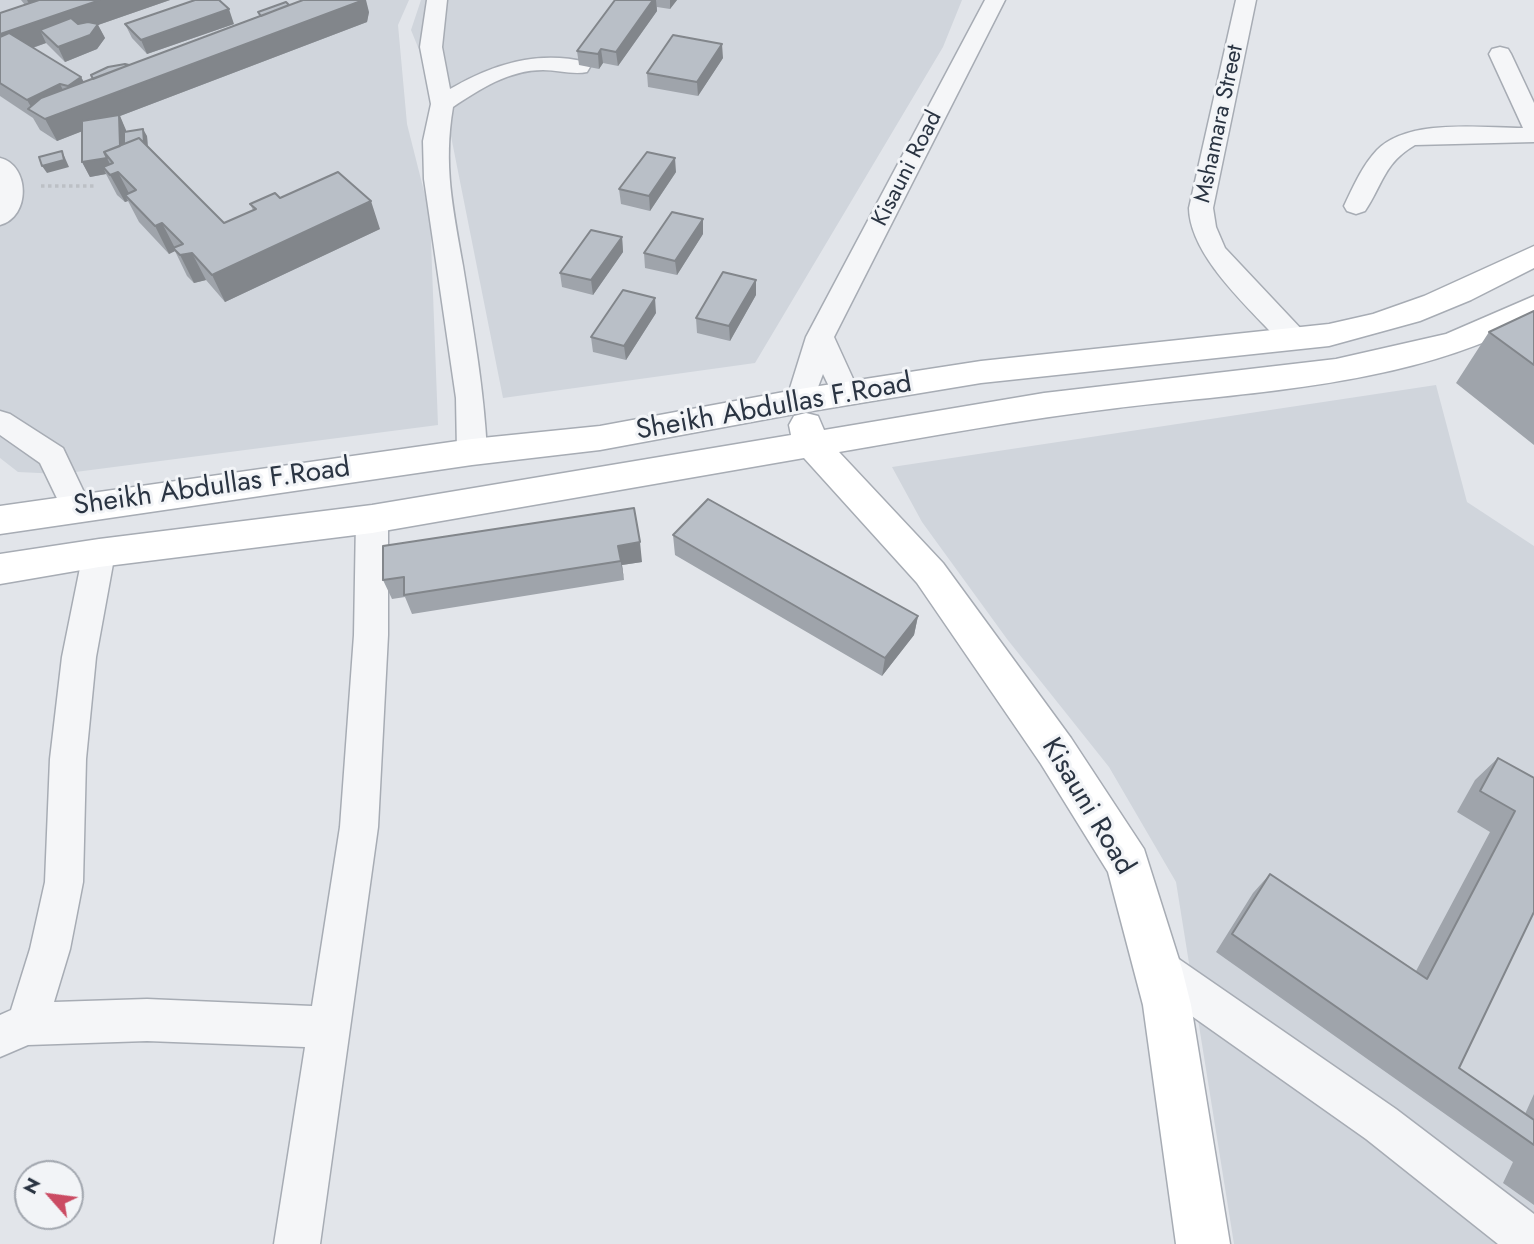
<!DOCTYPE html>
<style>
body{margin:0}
#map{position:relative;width:1534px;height:1244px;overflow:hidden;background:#e2e5ea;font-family:Jost,sans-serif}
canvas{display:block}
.north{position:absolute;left:14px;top:1160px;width:70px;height:70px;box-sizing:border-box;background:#f2f4f7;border:2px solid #a2a7af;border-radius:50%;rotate:298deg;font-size:19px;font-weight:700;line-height:28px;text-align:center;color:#2a3442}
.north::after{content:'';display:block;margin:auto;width:24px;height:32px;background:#cb4b63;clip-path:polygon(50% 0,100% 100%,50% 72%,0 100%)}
</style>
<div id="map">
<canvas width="1534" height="1244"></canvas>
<div class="north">N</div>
</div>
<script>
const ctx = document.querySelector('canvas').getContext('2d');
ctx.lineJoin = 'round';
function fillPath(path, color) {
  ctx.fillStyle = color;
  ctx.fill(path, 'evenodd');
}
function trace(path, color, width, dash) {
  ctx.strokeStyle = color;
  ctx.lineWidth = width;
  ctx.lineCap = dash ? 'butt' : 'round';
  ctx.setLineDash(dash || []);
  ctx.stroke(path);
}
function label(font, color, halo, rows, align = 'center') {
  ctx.font = font + ' Jost,sans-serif';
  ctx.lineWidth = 6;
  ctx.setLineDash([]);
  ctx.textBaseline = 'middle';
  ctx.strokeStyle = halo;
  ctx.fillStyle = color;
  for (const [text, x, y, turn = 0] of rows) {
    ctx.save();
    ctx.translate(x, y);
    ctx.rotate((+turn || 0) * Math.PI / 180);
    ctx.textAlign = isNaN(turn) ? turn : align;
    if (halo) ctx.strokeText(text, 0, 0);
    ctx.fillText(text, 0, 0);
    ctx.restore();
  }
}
fillPath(new Path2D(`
 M 0,0 L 409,0 L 398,25 L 407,124 L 430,215 L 438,425 L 60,474 L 18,472 L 0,458 Z
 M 421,0 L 962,0 L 943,47 L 755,363 L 503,398 L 448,121 L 411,30 Z
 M 1436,385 L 1467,502 L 1534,546 L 1534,1244 L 1234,1244 L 1176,882 L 1109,767 L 1007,639 L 922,522 L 892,467 Z`), '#d0d5dc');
const street = new Path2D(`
 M 427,0 L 447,0 L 442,47 L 450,89 C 493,64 537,50 587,62 L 590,67 L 587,72 C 573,75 558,70 543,70 C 509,70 480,89 453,107 C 443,165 453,209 463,266 C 473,328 484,389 487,452 L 483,460 L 472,463 L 461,460 L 457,452 L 456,398 L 424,179 L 423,141 L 431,104 L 420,47 Z
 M 985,0 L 1005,0 L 834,337 L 860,394 L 856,401 L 846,404 L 836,401 L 823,374 L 810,408 L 800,411 L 790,408 L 786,401 L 806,337 Z
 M 1236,0 L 1256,0 L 1213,208 L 1216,227 L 1225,248 L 1305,333 L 1309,340 L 1305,347 L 1295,349 L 1285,347 C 1253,311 1190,258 1189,208 Z
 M 1500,47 L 1508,49 L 1511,54 L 1534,103 L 1534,142 L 1415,145 C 1384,163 1383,184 1365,211 L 1356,214 L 1347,211 L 1344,206 C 1353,187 1362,166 1377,150 C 1409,118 1480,128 1523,128 L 1489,54 L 1492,49 Z
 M 0,158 C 30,165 31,217 0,225 Z
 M 0,411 L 10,414 L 63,448 L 91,507 L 87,515 L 76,519 L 65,515 L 40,463 L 0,435 Z
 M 372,507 L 383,511 L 388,519 L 388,635 L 378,827 L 320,1244 L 274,1244 L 305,1047 L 147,1041 L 28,1045 L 0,1057 L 0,1015 L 11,1010 L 30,949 L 45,882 L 50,759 L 62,657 L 83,553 L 88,544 L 99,541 L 110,544 L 115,553 L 96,657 L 86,759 L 83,882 L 70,949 L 54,1002 L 147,999 L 312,1006 L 340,827 L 354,635 L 356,519 L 361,511 Z
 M 1159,949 L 1173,955 L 1396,1109 L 1534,1214 L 1534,1244 L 1498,1244 L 1366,1139 L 1145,983 L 1139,969 L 1145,955 Z`);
const secondary = new Path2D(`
 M 1534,246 L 1534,268 L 1471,300 L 1420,321 L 1329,346 L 981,383 L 800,413 L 600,450 L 472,465 L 0,534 L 0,506 L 472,439 L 600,426 L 800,389 L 981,361 L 1329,324 L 1373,314 L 1424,296 Z
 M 1534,296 L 1534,319 C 1407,387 1257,391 1117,408 C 1024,419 932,436 839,452 L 943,563 L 1071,738 L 1144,849 L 1182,969 L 1191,1005 L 1230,1244 L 1176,1244 L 1143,1005 L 1108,872 L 1041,764 L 917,583 L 804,458 L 372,533 L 99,567 L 0,584 L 0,554 L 99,539 L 372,505 L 791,435 L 789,425 L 794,416 L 806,413 L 818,416 L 824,430 L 1044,393 L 1336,359 L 1446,334 Z`);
trace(street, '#a7acb4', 3);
trace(secondary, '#a7acb4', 3);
trace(new Path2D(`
 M 41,186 L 96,186`), '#bcc0c5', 3.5, [3.5, 3.5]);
fillPath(street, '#f5f6f8');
fillPath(secondary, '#fff');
fillPath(new Path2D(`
 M 21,0 L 170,0 L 98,25 L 105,38 L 97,49 L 65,62 L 46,43 L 33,48 L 81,77 L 84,82 L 259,16 L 258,12 L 289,5 L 369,12 L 367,22 L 120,116 L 126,132 L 147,136 L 148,146 L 224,223 L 253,210 L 250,204 L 280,198 L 380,229 L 225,302 L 206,280 L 194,283 L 187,276 L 175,251 L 169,254 L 139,222 L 128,201 L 125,202 L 117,195 L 106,174 L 90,177 L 82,162 L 82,131 L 57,141 L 40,130 L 33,118 L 0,96 L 0,13 L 25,5 Z
 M 615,0 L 677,0 L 670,9 L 657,7 L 657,11 L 618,66 L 603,63 L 599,69 L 579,65 L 577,51 Z
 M 125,24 L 234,24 L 147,54 L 132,38 Z
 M 723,58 L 698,96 L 648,87 L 647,73 Z
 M 676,172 L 650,211 L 621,204 L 619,189 Z
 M 703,234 L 677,275 L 645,268 L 644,253 Z
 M 622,237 L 623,252 L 593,295 L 562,287 L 560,273 Z
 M 756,295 L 730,341 L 697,333 L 696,318 Z
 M 1534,311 L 1534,445 L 1456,383 L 1489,332 Z
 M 656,313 L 626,360 L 593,352 L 591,337 Z
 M 673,535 L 918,616 L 914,635 L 882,676 L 675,555 Z
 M 383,546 L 642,562 L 622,565 L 624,580 L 412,614 L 405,597 L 392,599 L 383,580 Z
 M 1498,758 L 1534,778 L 1459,1068 L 1525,1114 L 1534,1094 L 1534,1205 L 1503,1183 L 1513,1162 L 1216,952 L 1253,893 L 1270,874 L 1416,971 L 1490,832 L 1457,812 L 1475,780 Z`), '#9fa4ab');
fillPath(new Path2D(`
 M 27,0 L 170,0 L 98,25 L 105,38 L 97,49 L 65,62 L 58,47 L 40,30 L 46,43 L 0,59 L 0,34 L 36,18 Z
 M 362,0 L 366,0 L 369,12 L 367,22 L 120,116 L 126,130 L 127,148 L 143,129 L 147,136 L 148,152 L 118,172 L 119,117 L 57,141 L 45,119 L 79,107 L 68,86 L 81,77 L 92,98 Z
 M 653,0 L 656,0 L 657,11 L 618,66 L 616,52 Z
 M 670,0 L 677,0 L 670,9 Z
 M 229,9 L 234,24 L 147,54 L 141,40 Z
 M 722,44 L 723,58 L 698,96 L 697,82 Z
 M 601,49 L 603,63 L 599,69 L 598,54 Z
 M 60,84 L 71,106 L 34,112 L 27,100 Z
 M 62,151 L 69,167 L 47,173 L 42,166 Z
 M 107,158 L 114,172 L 103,167 L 106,174 L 90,177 L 82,162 Z
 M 675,158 L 676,172 L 650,211 L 649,196 Z
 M 118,172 L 132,199 L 125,195 L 128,201 L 125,202 L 110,175 Z
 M 371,201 L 380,229 L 225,302 L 212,275 Z
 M 703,219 L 703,234 L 677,275 L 675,261 Z
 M 162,223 L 176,250 L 173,248 L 175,251 L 169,254 L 155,226 Z
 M 622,237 L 623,252 L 593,295 L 591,280 Z
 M 192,253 L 206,280 L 194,283 L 180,255 Z
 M 756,280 L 756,295 L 730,341 L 729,326 Z
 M 655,298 L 656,313 L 626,360 L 624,346 Z
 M 640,542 L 642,562 L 622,565 L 624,580 L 618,546 Z
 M 918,616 L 914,635 L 882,676 L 885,658 Z`), '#82868b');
const building = new Path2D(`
 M 39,0 L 100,0 L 0,34 L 0,13 Z
 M 195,0 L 219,0 L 229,9 L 141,40 L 125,24 Z
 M 303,0 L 362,0 L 361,1 L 45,119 L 28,109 L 41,98 Z
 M 615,0 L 653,0 L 616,52 L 601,49 L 598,54 L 577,51 Z
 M 286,2 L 289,5 L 261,16 L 258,12 Z
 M 71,18 L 78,24 L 88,22 L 98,24 L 90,35 L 58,47 L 40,30 Z
 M 9,33 L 81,77 L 68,86 L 60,84 L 27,100 L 0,83 L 0,37 Z
 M 673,35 L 722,44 L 697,82 L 647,73 Z
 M 125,64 L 129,65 L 93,79 L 91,75 L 108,67 Z
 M 119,115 L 120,146 L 104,152 L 107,158 L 82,162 L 82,121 Z
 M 143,129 L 144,143 L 139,138 L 124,144 L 124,132 Z
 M 139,138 L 224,223 L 256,209 L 250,204 L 275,193 L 280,198 L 338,172 L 371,201 L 212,275 L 192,253 L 180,255 L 173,248 L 183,244 L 162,223 L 155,226 L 125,195 L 136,190 L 118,172 L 110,175 L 103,167 L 113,163 L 104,152 Z
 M 62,151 L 64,160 L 42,166 L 39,157 Z
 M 647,152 L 675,158 L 649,196 L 619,189 Z
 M 672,212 L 703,219 L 675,261 L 644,253 Z
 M 591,230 L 622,237 L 591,280 L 560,273 Z
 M 723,272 L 756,280 L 729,326 L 696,318 Z
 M 623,290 L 655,298 L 624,346 L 591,337 Z
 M 1534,311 L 1534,365 L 1489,332 Z
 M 708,499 L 918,616 L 885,658 L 673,535 Z
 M 634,508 L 640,542 L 618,546 L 621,561 L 404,595 L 404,577 L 383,580 L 383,546 Z
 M 1498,758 L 1534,778 L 1534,912 L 1459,1068 L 1534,1120 L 1534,1145 L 1232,934 L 1270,874 L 1427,979 L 1515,811 L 1480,791 Z`);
fillPath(building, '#b9bfc7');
trace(building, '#82868b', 2);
label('23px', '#2a3442', '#f2f4f7', [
 ["Mshamara Street",1220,124,-78],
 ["Kisauni Road",908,169,-63]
]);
label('28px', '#2a3442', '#f2f4f7', [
 ["Sheikh Abdullas F.Road",774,408,-10],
 ["Sheikh Abdullas F.Road",212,488,-8],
 ["Kisauni Road",1087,807,59]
]);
</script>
